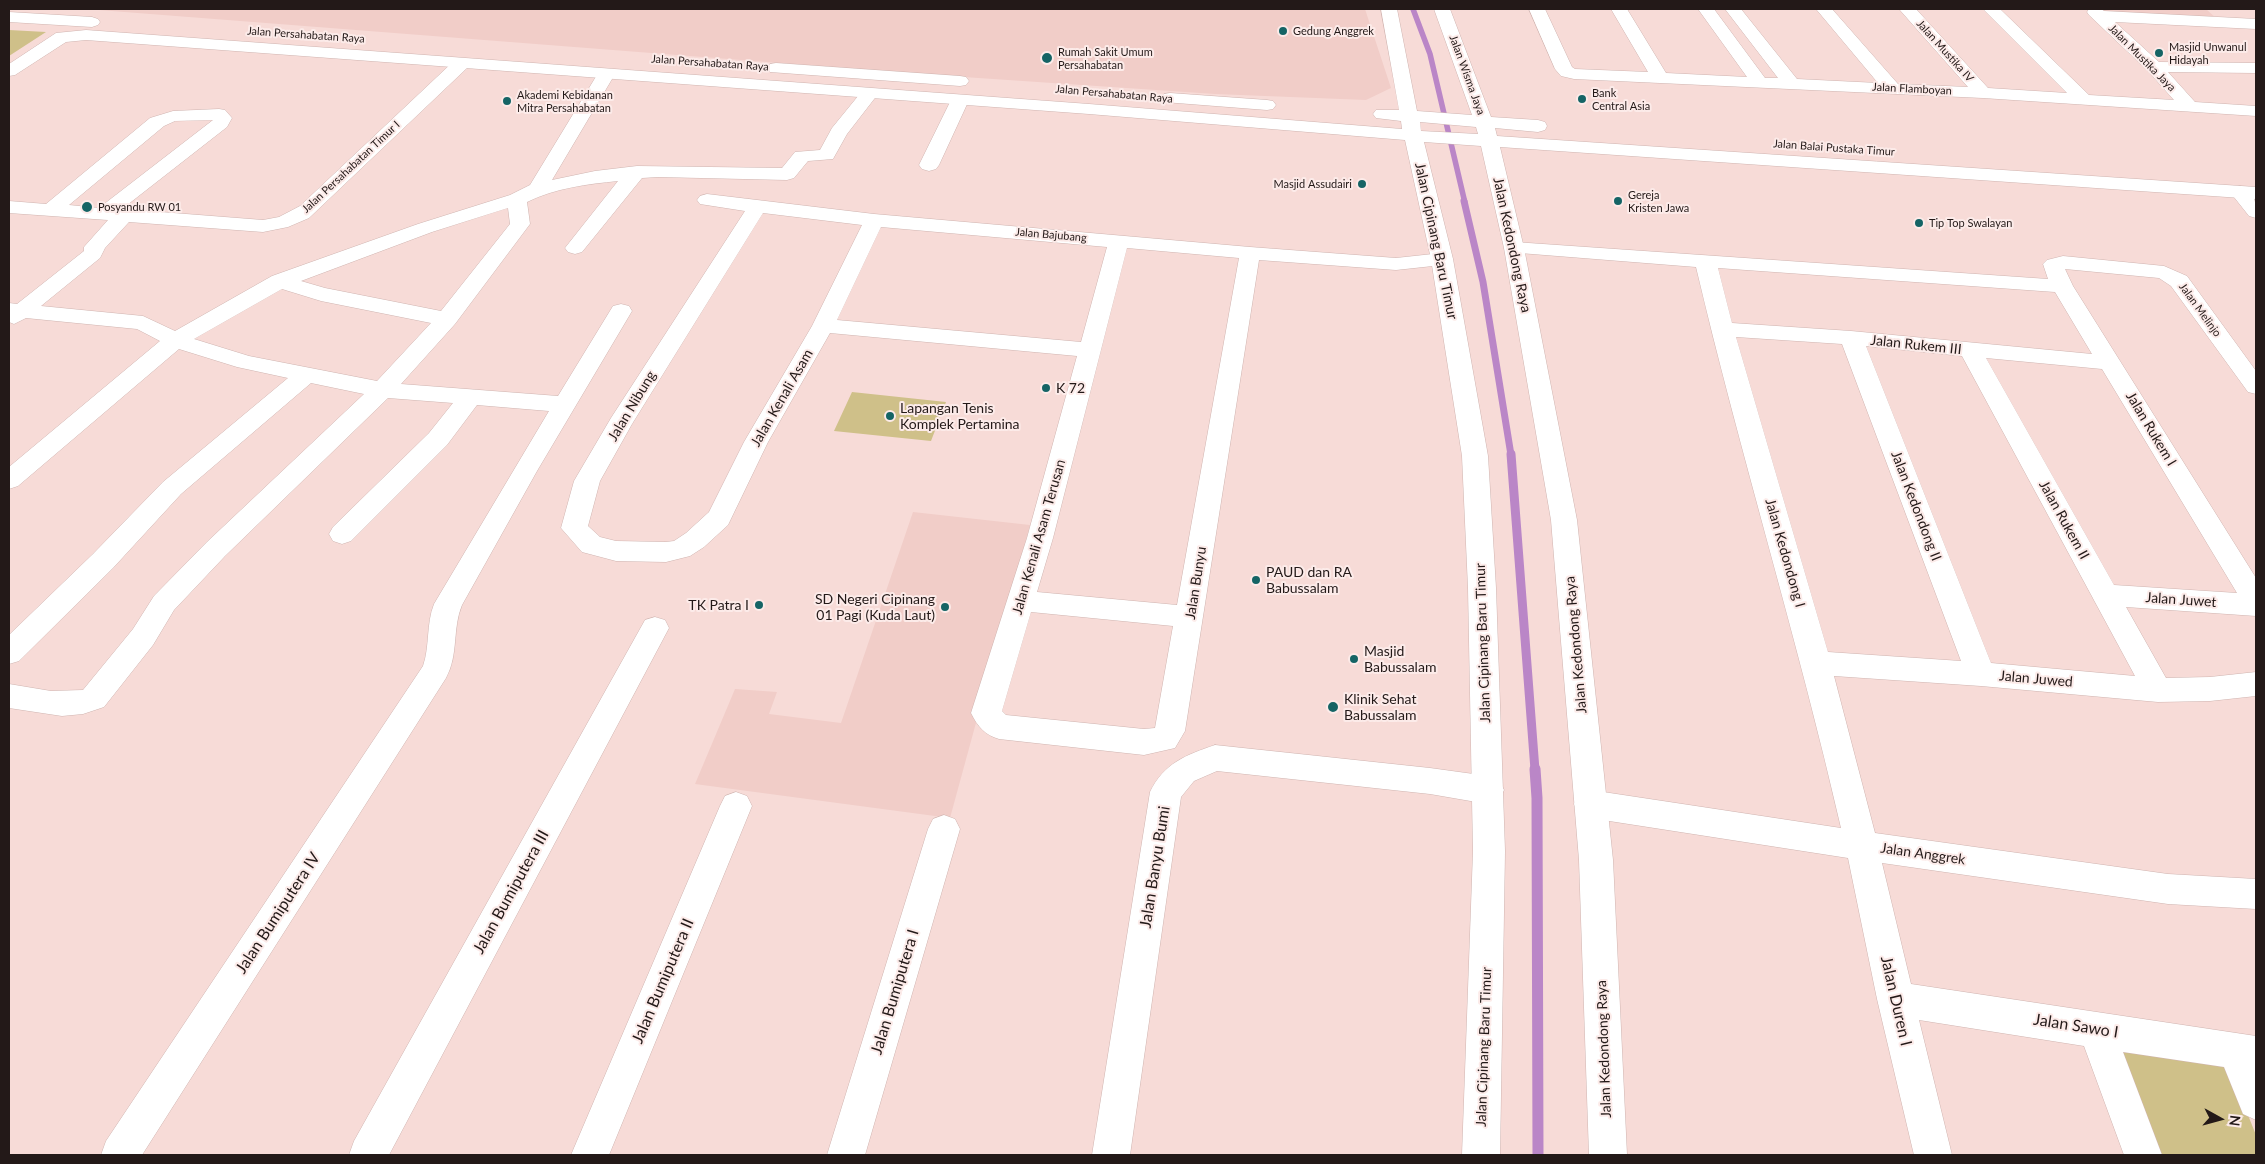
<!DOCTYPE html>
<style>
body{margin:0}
#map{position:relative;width:2265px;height:1164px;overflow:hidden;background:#f7dbd7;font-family:Lato,sans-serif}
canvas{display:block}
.frame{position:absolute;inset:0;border:10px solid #231918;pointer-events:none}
.north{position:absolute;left:2195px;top:1094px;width:50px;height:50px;-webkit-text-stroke:4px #fcebe9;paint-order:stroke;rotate:97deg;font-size:14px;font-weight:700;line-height:20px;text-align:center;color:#231918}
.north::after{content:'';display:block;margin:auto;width:18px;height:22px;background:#231918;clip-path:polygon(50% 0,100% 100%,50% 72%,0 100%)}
</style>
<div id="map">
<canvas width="2265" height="1164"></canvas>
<div class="frame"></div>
<div class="north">N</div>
</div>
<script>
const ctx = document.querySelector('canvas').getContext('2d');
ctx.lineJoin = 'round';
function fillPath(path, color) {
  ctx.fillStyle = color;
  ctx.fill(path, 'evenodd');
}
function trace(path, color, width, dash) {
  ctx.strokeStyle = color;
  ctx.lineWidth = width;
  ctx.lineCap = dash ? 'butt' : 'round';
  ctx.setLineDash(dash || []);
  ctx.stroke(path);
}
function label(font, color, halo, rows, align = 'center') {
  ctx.font = font + ' Lato,sans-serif';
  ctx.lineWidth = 4;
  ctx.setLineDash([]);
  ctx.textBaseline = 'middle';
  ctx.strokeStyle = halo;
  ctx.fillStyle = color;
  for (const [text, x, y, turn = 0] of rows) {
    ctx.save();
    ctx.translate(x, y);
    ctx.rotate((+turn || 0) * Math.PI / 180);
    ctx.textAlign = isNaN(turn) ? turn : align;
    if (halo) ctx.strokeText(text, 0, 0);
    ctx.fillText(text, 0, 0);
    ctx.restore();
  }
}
fillPath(new Path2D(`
 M 86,9 L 1365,9 L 1391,88 L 1366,100 L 1215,94 L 934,75 Z
 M 2102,9 L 2206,9 L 2217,19 L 2106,13 Z
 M 913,512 L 1030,525 L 950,818 L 695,784 L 735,689 L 777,692 L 769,714 L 841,723 Z`), '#f1cdc8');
fillPath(new Path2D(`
 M 9,30 L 46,32 L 9,56 Z
 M 852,392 L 946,402 L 931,441 L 834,431 Z
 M 2111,1050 L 2227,1063 L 2256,1135 L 2256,1155 L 2151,1155 Z`), '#cfc089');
trace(new Path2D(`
 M 1413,9 L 1430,54 L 1465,203`), '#ba86c7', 5.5);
trace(new Path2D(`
 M 1464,201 L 1483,282 L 1511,455`), '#ba86c7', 7);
trace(new Path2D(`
 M 1511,454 L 1535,770`), '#ba86c7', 9);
trace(new Path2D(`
 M 1535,769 L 1537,798 L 1538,1155`), '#ba86c7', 11);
const street = new Path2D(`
 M 1529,9 L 1545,9 L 1572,67 L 1575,69 L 1648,72 L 1611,9 L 1627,9 L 1666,73 L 1747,77 L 1698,9 L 1714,9 L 1765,78 L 1778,78 L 1725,9 L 1741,9 L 1797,79 L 1878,83 L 1816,9 L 1832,9 L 1898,84 L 1968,87 L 1899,9 L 1916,9 L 1988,88 L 2067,93 L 1983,9 L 2000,9 L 2089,95 L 2174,100 L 2148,71 L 2089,15 L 2087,12 L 2089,9 L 2101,9 L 2104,11 L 2256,19 L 2256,29 L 2115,22 L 2159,62 L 2256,63 L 2256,73 L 2168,72 L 2195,102 L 2256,106 L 2256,116 L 1983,98 L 1574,79 L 1561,76 L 1555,69 Z
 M 461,59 L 467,60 L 470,64 L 467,68 L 309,218 L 288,227 L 263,232 L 129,222 L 105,248 L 100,258 L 41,306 L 143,316 L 175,331 L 272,276 L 418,224 L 510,195 L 530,185 L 600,70 L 612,70 L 615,74 L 552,180 L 595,171 L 637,166 L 782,168 L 795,152 L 820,150 L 832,128 L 863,90 L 875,90 L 878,94 L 847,134 L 833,159 L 808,161 L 794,178 L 787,180 L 658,177 L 642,178 L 582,252 L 575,254 L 568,252 L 565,248 L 618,181 C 588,184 555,188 527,202 L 530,224 L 455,324 L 401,384 L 558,396 L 613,306 L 621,304 L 629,306 L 632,311 L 537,471 L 462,605 C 452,629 459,654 446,678 L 142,1155 L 101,1155 L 106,1141 L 423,666 C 430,646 426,624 434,604 L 549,411 L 477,405 L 447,445 L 351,541 L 342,544 L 333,541 L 329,534 L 333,527 L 429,433 L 453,403 L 388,398 L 225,556 L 174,610 L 153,645 L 104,707 L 83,714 L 62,716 L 9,708 L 9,684 L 51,691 L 83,690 L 133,629 L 154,596 L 207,542 L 364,394 L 311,383 L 181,494 L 113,568 L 19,661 L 9,664 L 9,635 L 93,554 L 163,482 L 288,378 L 237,367 L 179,349 L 18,486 L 9,489 L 9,467 L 160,341 L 137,329 L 26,318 L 14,324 L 9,322 L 9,303 L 17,304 L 84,251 L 84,247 L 108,220 L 9,213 L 9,201 L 46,204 L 150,118 L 173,111 L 219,109 L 225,110 L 232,118 L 227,127 L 122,209 L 263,220 L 279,217 L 300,206 L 455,60 ZM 213,120 L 99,208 L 69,205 L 164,126 L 175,121 ZM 508,208 L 510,224 L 441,311 L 325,288 L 301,281 L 432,232 ZM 282,289 L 321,301 L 431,323 L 377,381 L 249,356 L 194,339 Z
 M 960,95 L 966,96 L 969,100 L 939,165 L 936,169 L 929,171 L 922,169 L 919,165 L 951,100 L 954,96 Z
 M 2240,186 C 2256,190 2256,204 2256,218 L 2249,216 L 2230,192 L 2233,188 Z
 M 707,194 L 874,214 L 1250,247 L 1396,258 L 1442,253 L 1449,255 L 1453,259 L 1449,263 L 1442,265 L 1396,270 L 1259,260 L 1185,731 L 1175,748 L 1144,755 L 999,739 C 985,735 978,727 971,713 L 1027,538 L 1077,356 L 830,333 L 768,442 L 728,525 L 704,547 L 690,556 L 666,562 L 616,561 L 582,552 L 561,528 L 574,481 L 611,418 L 745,211 L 700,204 L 697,200 L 700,196 ZM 763,213 L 862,225 L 812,326 L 744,442 L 709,512 L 686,533 L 674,541 L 666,542 L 616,541 L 600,537 L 588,526 L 600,481 L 632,424 ZM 881,227 L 1107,247 L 1081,342 L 837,320 ZM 1127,248 L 1239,258 L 1177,605 L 1037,592 L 1053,538 ZM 1031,612 L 1173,626 L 1155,728 L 1144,729 L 1006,715 L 1002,711 Z
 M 1514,242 L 2048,279 L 2043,264 L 2047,260 L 2063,256 L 2164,266 L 2187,276 L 2256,371 L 2256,394 L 2248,392 L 2171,286 L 2159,278 L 2065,269 L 2073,286 L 2256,578 L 2256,616 L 2126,607 L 2166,678 L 2210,677 L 2256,672 L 2256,696 L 2210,701 L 2158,702 L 1981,686 L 1834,676 L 1875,833 L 2168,874 L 2256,879 L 2256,909 L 2168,904 L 1882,863 L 1911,984 L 2256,1036 L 2256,1120 L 2243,1114 L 2224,1067 L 2123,1052 L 2162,1155 L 2124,1155 L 2084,1046 L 1919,1020 L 1952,1155 L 1914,1155 L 1877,999 L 1848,858 L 1590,818 L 1579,814 L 1574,804 L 1579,794 L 1590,790 L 1841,828 C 1798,640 1740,454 1696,267 L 1507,252 L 1504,248 L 1507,244 ZM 1718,268 L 2055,292 L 2092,354 L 1851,331 L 1732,323 ZM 1736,337 L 1842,344 L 1961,661 L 1828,652 ZM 1866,346 L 1962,356 L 2135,676 L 1991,663 ZM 1986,358 L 2102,369 L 2237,593 L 2114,585 Z
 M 655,617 L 665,620 L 669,628 L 389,1155 L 349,1155 L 354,1141 L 645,620 Z
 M 1215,745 L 1430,768 L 1488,776 L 1499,780 L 1504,790 L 1499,800 L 1488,804 L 1430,794 L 1217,771 L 1194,781 L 1181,797 L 1130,1155 L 1092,1155 L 1150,792 C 1164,763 1186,755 1215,745 Z
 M 736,792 L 747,796 L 752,806 L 609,1155 L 571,1155 L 720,806 L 725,796 Z
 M 944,815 L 955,819 L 960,829 L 865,1155 L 827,1155 L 928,829 L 933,819 Z`);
const secondary = new Path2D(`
 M 1381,9 L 1397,9 L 1417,111 L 1472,115 L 1434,9 L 1450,9 L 1491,117 L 1538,120 L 1545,122 L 1547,126 L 1545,130 L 1538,132 L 1495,128 L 1497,136 L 2256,187 L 2256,199 L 1500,147 L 1524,248 L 1577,520 L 1613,860 L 1627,1155 L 1589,1155 L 1579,860 L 1551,520 L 1504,248 L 1481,146 L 1424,142 L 1453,259 L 1488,456 L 1496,588 L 1505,851 L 1500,1155 L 1462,1155 L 1473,851 L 1468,588 L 1462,456 L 1431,259 L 1405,140 L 1089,114 L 86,40 L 66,42 L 15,75 L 9,76 L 9,64 L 56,33 L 86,30 L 1089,104 L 1402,129 L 1401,121 L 1376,118 L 1373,114 L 1376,110 L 1399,110 ZM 1420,122 L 1476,127 L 1478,134 L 1421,131 Z
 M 9,12 L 92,17 L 98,19 L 100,22 L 98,25 L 92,27 L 9,22 Z
 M 776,63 L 960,76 L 966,77 L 969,81 L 966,85 L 960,86 L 770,72 L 767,68 L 770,64 Z
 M 1170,93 L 1267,100 L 1273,101 L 1276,105 L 1273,109 L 1267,110 L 1164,102 L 1161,98 L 1164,94 Z`);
trace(street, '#cfb4b0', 1);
trace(secondary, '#cfb4b0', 1);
fillPath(street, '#fff');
fillPath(secondary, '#fff');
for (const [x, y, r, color] of [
 [1283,31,5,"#156465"],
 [2159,53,5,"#156465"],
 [1047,58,6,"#156465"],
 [1582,99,5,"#156465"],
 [507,101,5,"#156465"],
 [1362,184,5,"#156465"],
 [1618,201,5,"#156465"],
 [87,207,6,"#156465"],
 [1919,223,5,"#156465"],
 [1046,388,5,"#156465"],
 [890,416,5,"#156465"],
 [1256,580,5,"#156465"],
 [759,605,5,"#156465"],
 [945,607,5,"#156465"],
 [1354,659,5,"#156465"],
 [1333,707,6,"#156465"]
]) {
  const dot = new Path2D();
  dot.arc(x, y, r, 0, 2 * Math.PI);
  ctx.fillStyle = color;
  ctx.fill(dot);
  trace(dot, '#fcebe9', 2);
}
label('11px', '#231918', '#fcebe9', [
 ["Gedung Anggrek",1293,31],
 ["Masjid Unwanul",2169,47],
 ["Hidayah",2169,60],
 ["Rumah Sakit Umum",1058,52],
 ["Persahabatan",1058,65],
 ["Bank",1592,93],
 ["Central Asia",1592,106],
 ["Akademi Kebidanan",517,95],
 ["Mitra Persahabatan",517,108],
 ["Masjid Assudairi",1352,184,"right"],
 ["Gereja",1628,195],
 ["Kristen Jawa",1628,208],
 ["Posyandu RW 01",98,207],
 ["Tip Top Swalayan",1929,223]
], 'left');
label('11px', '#231918', '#fcebe9', [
 ["Jalan Persahabatan Raya",306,35,4],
 ["Jalan Mustika IV",1945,51,48],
 ["Jalan Mustika Jaya",2142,58,45],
 ["Jalan Persahabatan Raya",710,63,4],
 ["Jalan Wisma Jaya",1467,75,70],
 ["Jalan Flamboyan",1912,89,3],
 ["Jalan Persahabatan Raya",1114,94,5],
 ["Jalan Balai Pustaka Timur",1834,148,4],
 ["Jalan Persahabatan Timur I",351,167,-43],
 ["Jalan Bajubang",1051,235,5],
 ["Jalan Melinjo",2200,310,54]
]);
label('14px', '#231918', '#fcebe9', [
 ["Jalan Cipinang Baru Timur",1436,241,78],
 ["Jalan Kedondong Raya",1512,245,78],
 ["Jalan Rukem III",1916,345,6],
 ["Jalan Kenali Asam",782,398,-60],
 ["Jalan Nibung",632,406,-59],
 ["Jalan Rukem I",2151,429,59],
 ["Jalan Kedondong II",1916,506,69],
 ["Jalan Rukem II",2064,520,61],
 ["Jalan Kenali Asam Terusan",1039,537,-74],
 ["Jalan Kedondong I",1785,553,74],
 ["Jalan Bunyu",1196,583,-81],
 ["Jalan Juwet",2181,600,4],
 ["Jalan Cipinang Baru Timur",1483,643,-92],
 ["Jalan Kedondong Raya",1576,645,-95],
 ["Jalan Juwed",2036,679,5],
 ["Jalan Anggrek",1923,854,8],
 ["Jalan Cipinang Baru Timur",1484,1047,-88],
 ["Jalan Kedondong Raya",1604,1049,-92]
]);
label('14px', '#231918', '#fcebe9', [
 ["K 72",1056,388],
 ["Lapangan Tenis",900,408],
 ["Komplek Pertamina",900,424],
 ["PAUD dan RA",1266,572],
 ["Babussalam",1266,588],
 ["SD Negeri Cipinang",935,599,"right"],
 ["01 Pagi (Kuda Laut)",935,615,"right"],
 ["TK Patra I",749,605,"right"],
 ["Masjid",1364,651],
 ["Babussalam",1364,667],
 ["Klinik Sehat",1344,699],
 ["Babussalam",1344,715]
], 'left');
label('16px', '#231918', '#fcebe9', [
 ["Jalan Banyu Bumi",1155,867,-81],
 ["Jalan Bumiputera III",511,892,-61],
 ["Jalan Bumiputera IV",278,913,-57],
 ["Jalan Bumiputera II",663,981,-67],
 ["Jalan Bumiputera I",895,992,-73],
 ["Jalan Duren I",1896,1001,77],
 ["Jalan Sawo I",2076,1026,9]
]);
</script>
